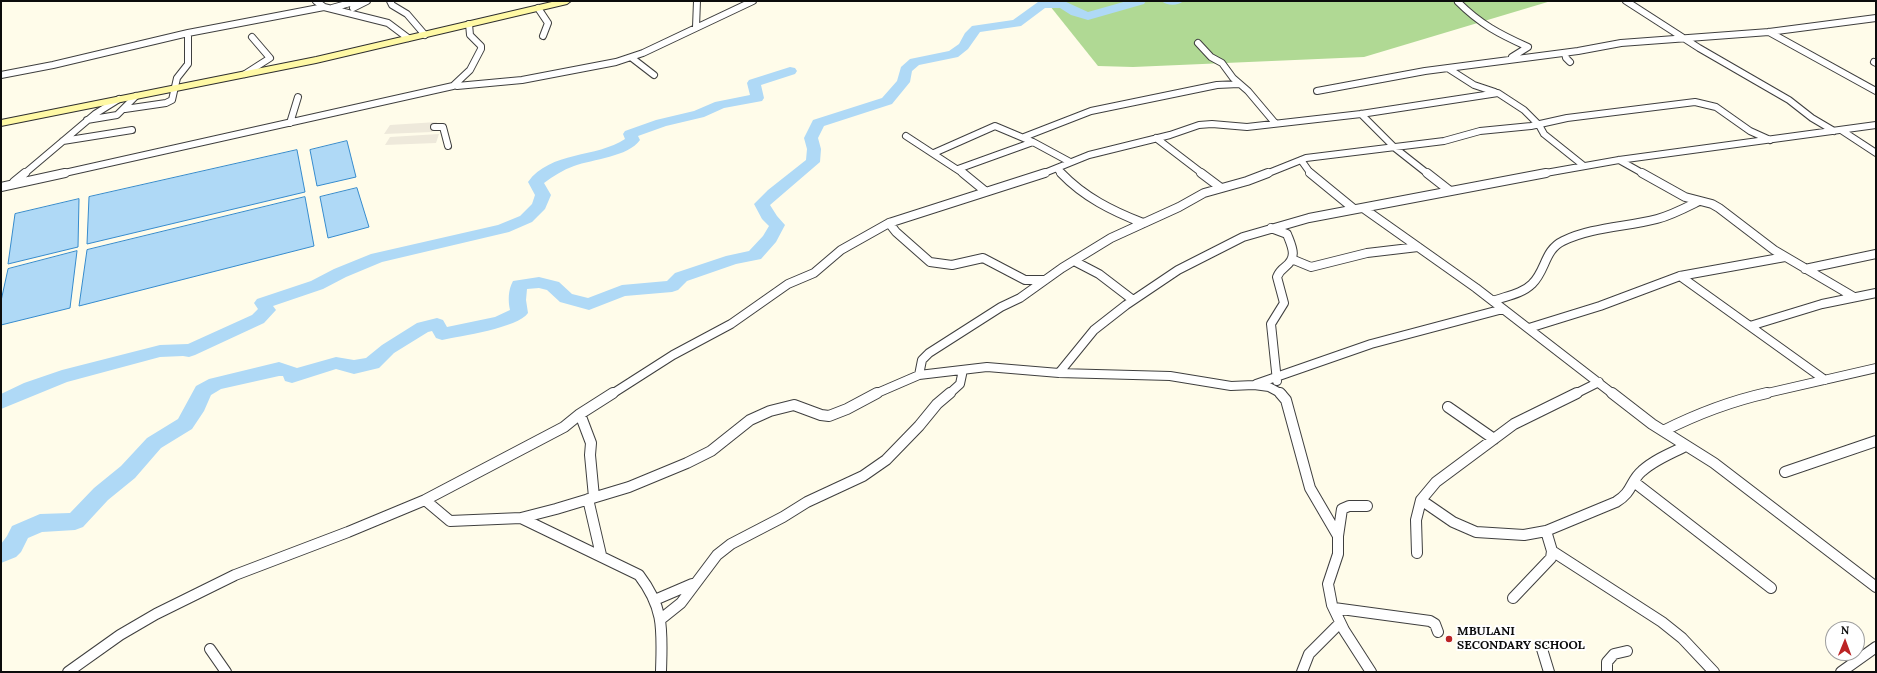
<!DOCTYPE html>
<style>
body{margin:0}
#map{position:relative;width:1877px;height:673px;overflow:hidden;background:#fffcea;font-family:Lora,serif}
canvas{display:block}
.frame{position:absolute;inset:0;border:2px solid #0c0c0c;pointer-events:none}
.north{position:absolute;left:1825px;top:621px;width:40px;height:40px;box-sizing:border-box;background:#fff;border:1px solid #9e9e9e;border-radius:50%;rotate:1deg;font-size:11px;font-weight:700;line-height:16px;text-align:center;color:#0c0c0c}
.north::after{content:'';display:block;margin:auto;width:14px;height:18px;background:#bc2425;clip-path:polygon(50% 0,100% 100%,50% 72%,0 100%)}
</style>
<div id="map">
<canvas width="1877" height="673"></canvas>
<div class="frame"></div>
<div class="north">N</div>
</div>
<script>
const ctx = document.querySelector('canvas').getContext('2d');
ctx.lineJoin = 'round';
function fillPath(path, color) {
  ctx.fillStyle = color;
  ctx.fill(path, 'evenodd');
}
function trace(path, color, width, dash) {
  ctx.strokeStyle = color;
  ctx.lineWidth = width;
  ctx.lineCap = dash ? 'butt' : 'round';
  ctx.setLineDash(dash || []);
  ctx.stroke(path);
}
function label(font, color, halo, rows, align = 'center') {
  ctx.font = font + ' Lora,serif';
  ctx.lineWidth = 4;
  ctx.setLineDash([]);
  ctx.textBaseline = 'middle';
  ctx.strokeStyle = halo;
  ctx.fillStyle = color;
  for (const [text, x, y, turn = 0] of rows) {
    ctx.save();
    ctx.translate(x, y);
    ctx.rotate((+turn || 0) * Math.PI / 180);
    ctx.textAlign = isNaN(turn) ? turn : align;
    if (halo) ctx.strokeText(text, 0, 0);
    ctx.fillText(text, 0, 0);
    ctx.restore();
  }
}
fillPath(new Path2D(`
 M 1046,1 L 1551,1 L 1364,57 L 1133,67 L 1098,66 Z`), '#b0d994');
fillPath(new Path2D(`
 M 437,122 L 432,132 L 384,134 L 390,125 Z
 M 439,134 L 436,143 L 385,145 L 390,137 Z`), '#eee9db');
const water = new Path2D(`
 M 347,141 L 356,177 L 317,186 L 310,150 Z
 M 297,150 L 305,192 L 87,244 L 89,197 Z
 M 357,188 L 369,227 L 328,238 L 320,197 Z
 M 305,197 L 314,246 L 79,306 L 87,250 Z
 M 79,199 L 78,247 L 8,264 L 15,214 Z
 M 77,251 L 70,308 L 1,325 L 1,301 L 8,269 Z`);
fillPath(water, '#afd9f6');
trace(water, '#368bcd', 1);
fillPath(new Path2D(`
 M 1042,1 L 1064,1 L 1088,12 L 1127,1 L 1146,1 L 1144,4 L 1088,20 L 1071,15 L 1060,8 L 1045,8 L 1021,26 L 980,32 L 968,49 L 958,57 L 919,65 L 912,71 L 910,82 L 892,104 L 824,126 L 818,138 L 821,149 L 820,162 L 770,205 L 777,216 L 785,225 L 776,242 L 761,259 L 736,264 L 687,281 L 678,290 L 672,292 L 625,296 L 589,310 L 560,302 L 547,290 L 539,288 L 527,289 L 526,300 L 528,313 C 518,328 460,336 442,340 L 436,338 L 432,331 L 428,332 L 394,353 L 379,368 L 354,374 L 336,369 L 292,383 L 285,381 L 283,376 L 279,376 L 221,389 L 211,395 L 204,411 L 192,429 L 161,448 L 135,478 L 108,500 L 83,527 L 75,530 L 42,532 L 28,538 L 21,552 L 16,557 L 1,563 L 1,544 L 7,536 L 12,526 L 40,514 L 70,513 L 94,488 L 121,466 L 147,438 L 178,419 L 196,386 L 209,379 L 279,362 L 297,368 L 336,357 L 354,360 L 366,358 L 382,345 L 417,323 L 437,318 L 443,320 L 447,327 L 495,317 L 510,310 C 508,301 508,290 513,281 L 539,277 L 559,282 L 572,294 L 588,298 L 622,285 L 667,281 L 675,273 L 726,256 L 749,251 L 763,236 L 769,226 L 762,219 L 754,204 L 768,190 L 806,160 L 807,149 L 804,138 L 813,120 L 882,98 L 897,81 L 901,67 L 910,59 L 949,51 L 959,44 L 965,33 L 972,26 L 1013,20 L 1038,2 Z
 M 1162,1 L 1183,1 C 1179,6 1166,6 1162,1 Z
 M 790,67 L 795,68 L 797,71 L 795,74 L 761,85 L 764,98 L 762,101 L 724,108 L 704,117 L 666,126 L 638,136 L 640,140 C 628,157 593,159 574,166 C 563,170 553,176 544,183 L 551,195 L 545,209 L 532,222 L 509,232 L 382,262 L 346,277 L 323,289 L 273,306 L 276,310 L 264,323 L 195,355 L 189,357 L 183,356 L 160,357 L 67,382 L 1,409 L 1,394 L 24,383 L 62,370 L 160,345 L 188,344 L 252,315 L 258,309 L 254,303 L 257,299 L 311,281 L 334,269 L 371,254 L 498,225 L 520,216 L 532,204 L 535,195 L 528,182 C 550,151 597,158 625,139 L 623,134 L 625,131 L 656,120 L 694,111 L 715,102 L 750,95 L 747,83 L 749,80 Z`), '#afd9f6');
const minorFar2 = new Path2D(`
 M 316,1 L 324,7 L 388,23 L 408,38
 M 390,1 L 392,5 L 407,14 L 425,35
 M 1626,1 L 1699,48 L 1789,100 L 1812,118 L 1834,131
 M 1458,2 C 1480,24 1499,34 1528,47 L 1512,57
 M 332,8 L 357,1
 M 353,8 L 367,1
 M 538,8 L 548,23 L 543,36
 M 696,27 L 697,1
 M 1769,32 L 1876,91
 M 1198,43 L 1211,57 L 1222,63 L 1233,78 L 1248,91 L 1275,123
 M 1565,53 L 1566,58 L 1570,62
 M 632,58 L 654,75
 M 1874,62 L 1876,63
 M 1449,69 L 1474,85 L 1495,92
 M 245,74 L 270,58 L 252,37
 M 1,75 L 53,65 L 188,33 L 324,7
 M 457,86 L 522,80 L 616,62 L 643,53 L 753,1
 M 1317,91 L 1425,71 L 1578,51 L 1621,43 L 1769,32 L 1876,18
 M 125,109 L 166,103 L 172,100 L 177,78 L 188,64 L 188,33
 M 1361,114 L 1395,148 L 1428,174
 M 87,120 L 117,115 L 136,96
 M 290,123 L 298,97
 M 434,127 L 443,127 L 448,146
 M 1841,130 L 1876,153
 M 906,136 L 964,174
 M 1024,137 L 1091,111 L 1217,85 L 1239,84
 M 1156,138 L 1203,174
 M 63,141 L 132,130
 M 934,153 L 995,126 L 1033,142 L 1070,162
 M 1301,160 L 1311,174
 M 1619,160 L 1644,174
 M 958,169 L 1033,142
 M 1057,169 L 1062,174
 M 24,174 L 95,114 L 119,99
 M 60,174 L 453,86 L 470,70 L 481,49 L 481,46 L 470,35 L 469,24
 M 1042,174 L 1089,155 L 1170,135 L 1199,125 L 1212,124 L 1247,127 L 1361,114 L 1498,93 L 1524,110 L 1539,125 L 1544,134 L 1584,166
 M 1266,174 L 1306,158 L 1444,141 L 1480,131 L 1531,126 L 1567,118 L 1695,102 L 1716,107 L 1750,131 L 1770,140
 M 1540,174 L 1619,160 L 1876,125`);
const minorFar1 = new Path2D(`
 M 963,173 L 985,191
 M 1061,173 C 1084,197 1112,211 1143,223
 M 1201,173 L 1221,188
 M 1310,173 L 1354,209
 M 1427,173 L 1450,191
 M 1642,173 L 1685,197 L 1712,204 L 1719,208 L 1774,250 L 1854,297
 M 14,182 L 25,173
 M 1,187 L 65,173
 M 1363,208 L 1476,288 L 1613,394
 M 889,223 L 896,232 L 930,262 L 952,265 L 983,258 L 1025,280 L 1045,280
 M 1271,228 L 1287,234 C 1292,247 1298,257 1285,267 C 1281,270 1279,272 1277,277 L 1284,303 L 1271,324 L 1277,381
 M 1294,260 L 1311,267 L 1367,253 L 1418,247
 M 1074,261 L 1099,274 L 1133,300
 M 1805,269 L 1876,254
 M 1680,276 L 1825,380
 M 1493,301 C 1506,296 1522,294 1532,284 C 1546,271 1544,250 1563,241 C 1592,227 1626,227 1657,219 C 1672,215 1685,208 1699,201
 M 1750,326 L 1822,304 L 1876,293
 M 1529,328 L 1600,306 L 1680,276 L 1785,257
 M 1059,373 L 1094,330 L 1126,305 L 1178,270 L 1243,237 L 1309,218 L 1546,173
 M 919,375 L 922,360 L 929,353 L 1001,307 L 1020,298 L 1062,268 L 1111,238 L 1179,207 L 1204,193 L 1247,181 L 1268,173
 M 1256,384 L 1371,344 L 1503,309
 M 612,394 L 673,355 L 731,324 L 788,284 L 814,273 L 841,250 L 889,223 L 1045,173
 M 875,394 L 919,375 L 987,367 L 1059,373 L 1170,376 L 1231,386 L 1254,385 L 1269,387 L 1282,394
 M 949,394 L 960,384 L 963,370
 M 1575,394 L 1599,382
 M 1763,394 L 1876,368`);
const minor = new Path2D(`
 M 1280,393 L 1286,400 L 1310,488 L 1338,536 L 1338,554 L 1328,584 L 1332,605 L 1344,630 L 1371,672
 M 1612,393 L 1652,424 L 1714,463 L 1876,587
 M 1448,407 L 1494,439
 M 580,414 L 591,443 L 590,455 L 594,497
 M 1663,431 C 1697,414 1731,401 1767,393
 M 1785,472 L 1876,441
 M 1634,482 L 1771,588
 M 588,499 L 601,555
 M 425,500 L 450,521 L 521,518 L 556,509 L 629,487 L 687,463 L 711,451 L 750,420 L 770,411 L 794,405 L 821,415 L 829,416 L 847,409 L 877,393
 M 1421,500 L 1453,522 L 1476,532 L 1524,535 L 1546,531 L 1616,502 C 1633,492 1630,481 1642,471 C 1654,460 1671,453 1686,446
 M 521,518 L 639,575 C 665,609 662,631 661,672
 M 1338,536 L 1342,509 L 1349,506 L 1367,506
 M 1552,551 L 1662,622 L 1682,638 L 1714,672
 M 1417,553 L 1416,520 L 1421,500 L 1436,482 L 1514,424 L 1577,393
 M 1513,598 L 1551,558 L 1552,551 L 1546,531
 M 657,599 L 692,584
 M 1334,608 L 1430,621 L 1435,624 L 1438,632
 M 661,619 L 681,603 L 717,555 L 731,544 L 783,517 L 807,502 L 863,476 L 886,460 L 919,426 L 937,404 L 950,393
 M 210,649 L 226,672
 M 1542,649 L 1549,672
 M 68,672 L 120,635 L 156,614 L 235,575 L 348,532 L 425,500 L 564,427 L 580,414 L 613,393
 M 1302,672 L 1309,654 L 1340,623
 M 1607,672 L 1607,662 L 1614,654 L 1627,651
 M 1841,672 L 1876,647`);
const secondary = new Path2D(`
 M 556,1 L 571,1 L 567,4 L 316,63 L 1,126 L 1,120 L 316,57 Z`);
trace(minorFar2, '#3f3f3f', 8);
trace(minorFar1, '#3f3f3f', 10);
trace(minor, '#3f3f3f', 12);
trace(secondary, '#2e2e2e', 2);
trace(minorFar2, '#fff', 6);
trace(minorFar1, '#fff', 8);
trace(minor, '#fff', 10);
fillPath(secondary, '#fff9a5');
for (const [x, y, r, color] of [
 [1449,639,4,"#bc2425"]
]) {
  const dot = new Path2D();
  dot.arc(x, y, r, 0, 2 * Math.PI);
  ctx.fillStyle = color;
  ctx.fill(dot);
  trace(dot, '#fff', 1.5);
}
label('bold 12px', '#0c0c0c', '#fff', [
 ["MBULANI",1457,632],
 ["SECONDARY SCHOOL",1457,646]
], 'left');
</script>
